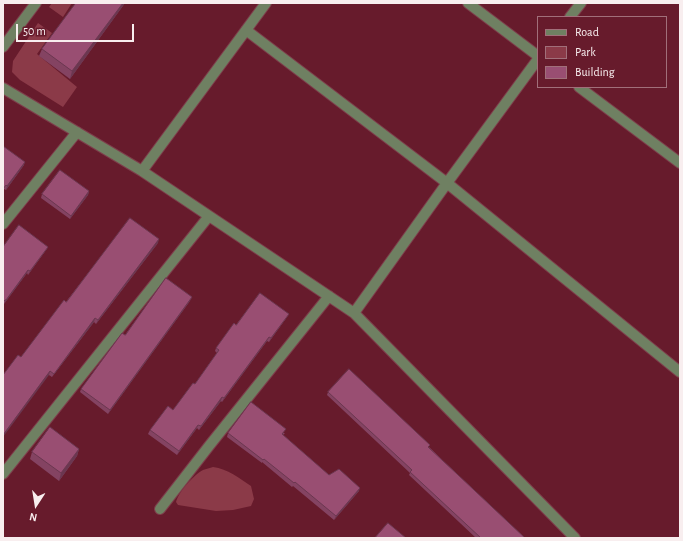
<!DOCTYPE html>
<style>
body{margin:0}
#map{position:relative;width:683px;height:541px;overflow:hidden;background:#671b2c;font-family:"Alegreya Sans",sans-serif}
canvas{display:block}
.frame{position:absolute;inset:0;border:4px solid #f8eeef;pointer-events:none}
.legend{position:absolute;left:537px;top:16px;width:130px;height:72px;box-sizing:border-box;background:#671b2c;border:1px solid #a16f7a;margin:0;padding:5px 7px;list-style:none;font-size:12px;color:#f8eeef}
.legend li{display:flex;align-items:center;gap:8px;height:20px}
.legend b{width:20px;border:1px solid #a16f7a}
.north{position:absolute;left:16px;top:485px;width:40px;height:40px;-webkit-text-stroke:3px #671b2c;paint-order:stroke;rotate:192deg;font-size:11px;font-weight:700;line-height:16px;text-align:center;color:#f8eeef}
.north::after{content:'';display:block;margin:auto;width:14px;height:18px;background:#f8eeef;clip-path:polygon(50% 0,100% 100%,50% 72%,0 100%)}
.scale{position:absolute;left:16px;top:24px;width:118px;height:18px;box-sizing:border-box;border:2px solid #f8eeef;border-top:0;padding-left:5px;font-size:12px;line-height:14px;white-space:nowrap;color:#f8eeef;-webkit-text-stroke:3px #671b2c;paint-order:stroke}
</style>
<div id="map">
<canvas width="683" height="541"></canvas>
<div class="frame"></div>
<ul class="legend">
<li><b style="height:5px;background:#6f8062"></b>Road</li>
<li><b style="height:11px;background:#8b3a48"></b>Park</li>
<li><b style="height:11px;background:#994e72"></b>Building</li>
</ul>
<div class="north">N</div>
<div class="scale">50 m</div>
</div>
<script>
const ctx = document.querySelector('canvas').getContext('2d');
ctx.lineJoin = 'round';
function fillPath(path, color) {
  ctx.fillStyle = color;
  ctx.fill(path, 'evenodd');
}
function trace(path, color, width, dash) {
  ctx.strokeStyle = color;
  ctx.lineWidth = width;
  ctx.lineCap = dash ? 'butt' : 'round';
  ctx.setLineDash(dash || []);
  ctx.stroke(path);
}
fillPath(new Path2D(`
 M 52,3 L 72,3 L 63,17 L 49,7 Z
 M 38,23 L 52,33 L 37,54 L 77,87 L 63,107 L 20,80 L 12,72 L 13,61 Z
 M 213,467 C 228,469 239,478 251,486 L 254,499 L 251,506 L 233,510 L 216,511 L 178,505 L 176,502 C 179,491 194,475 203,470 C 206,469 210,468 213,467 Z`), '#8b3a48');
const minor = new Path2D(`
 M 468,3 L 538,56
 M 570,17 L 581,3
 M 246,30 L 447,183 L 680,372
 M 3,47 L 36,3
 M 579,87 L 680,163
 M 3,88 L 142,171 L 354,313 L 575,538
 M 142,171 L 266,3
 M 3,224 L 77,132
 M 354,313 L 447,183 L 538,59
 M 3,474 L 209,216
 M 160,509 L 209,446 L 329,296`);
trace(minor, '#7e3d4b', 12);
trace(minor, '#6f8062', 10);
fillPath(new Path2D(`
 M 76,3 L 125,3 L 70,79 L 39,56 L 42,49 Z
 M 3,146 L 24,165 L 6,190 L 4,189 Z
 M 89,191 L 88,195 L 70,219 L 41,198 L 42,194 Z
 M 158,243 L 96,324 L 94,322 L 52,377 L 21,357 L 66,302 Z
 M 3,247 L 48,247 L 46,250 L 28,275 L 27,273 L 4,304 L 4,303 Z
 M 190,301 L 108,414 L 80,392 L 81,389 L 125,335 Z
 M 287,317 L 269,342 L 267,341 L 222,402 L 221,401 L 199,430 L 197,428 L 177,455 L 148,434 L 150,430 L 173,410 L 195,384 L 217,353 L 215,351 L 216,348 L 236,325 Z
 M 328,392 L 429,447 L 457,474 L 525,538 L 476,538 L 409,475 L 410,473 L 327,395 Z
 M 228,433 L 285,433 L 283,435 L 329,475 L 359,491 L 334,520 L 293,486 L 292,487 L 262,462 L 262,463 L 227,437 Z
 M 79,449 L 77,456 L 59,481 L 30,459 L 32,452 Z`), '#844362');
fillPath(new Path2D(`
 M 123,3 L 125,3 L 70,79 L 72,71 Z
 M 25,162 L 24,165 L 6,190 L 7,186 Z
 M 89,191 L 88,195 L 70,219 L 71,216 Z
 M 159,239 L 158,243 L 96,324 L 98,320 Z
 M 48,247 L 46,250 L 28,275 L 30,271 Z
 M 28,270 L 27,273 L 4,304 L 6,300 Z
 M 192,297 L 190,301 L 108,414 L 110,410 Z
 M 289,314 L 287,317 L 269,342 L 271,338 Z
 M 95,318 L 94,322 L 52,377 L 54,374 Z
 M 269,337 L 267,341 L 222,402 L 224,398 Z
 M 50,371 L 49,375 L 3,437 L 3,435 Z
 M 222,397 L 221,401 L 199,430 L 201,426 Z
 M 198,425 L 197,428 L 177,455 L 179,451 Z
 M 79,449 L 77,456 L 59,481 L 61,473 Z
 M 360,488 L 359,491 L 334,520 L 336,516 Z`), '#6b3750');
const building = new Path2D(`
 M 76,3 L 123,3 L 72,71 L 42,49 Z
 M 3,146 L 25,162 L 7,186 L 6,185 L 3,189 Z
 M 60,170 L 89,191 L 71,216 L 42,194 Z
 M 130,218 L 159,239 L 98,320 L 95,318 L 54,374 L 50,371 L 3,435 L 3,375 L 18,355 L 21,357 L 64,300 L 66,302 Z
 M 19,225 L 48,247 L 30,271 L 28,270 L 6,300 L 5,300 L 3,302 L 3,247 Z
 M 166,278 L 192,297 L 110,410 L 81,389 L 122,333 L 125,335 Z
 M 260,293 L 289,314 L 271,338 L 269,337 L 224,398 L 222,397 L 201,426 L 198,425 L 179,451 L 150,430 L 168,406 L 173,410 L 193,383 L 195,384 L 219,350 L 216,348 L 234,323 L 236,325 Z
 M 349,369 L 430,445 L 428,447 L 457,474 L 525,538 L 481,538 L 410,472 L 412,470 L 328,392 Z
 M 251,402 L 286,429 L 282,434 L 329,475 L 339,469 L 360,488 L 336,516 L 295,482 L 294,483 L 264,459 L 263,460 L 228,433 Z
 M 50,427 L 79,449 L 61,473 L 32,452 Z
 M 388,523 L 406,538 L 375,538 Z`);
fillPath(building, '#994e72');
trace(building, '#6b3750', 1);
</script>
